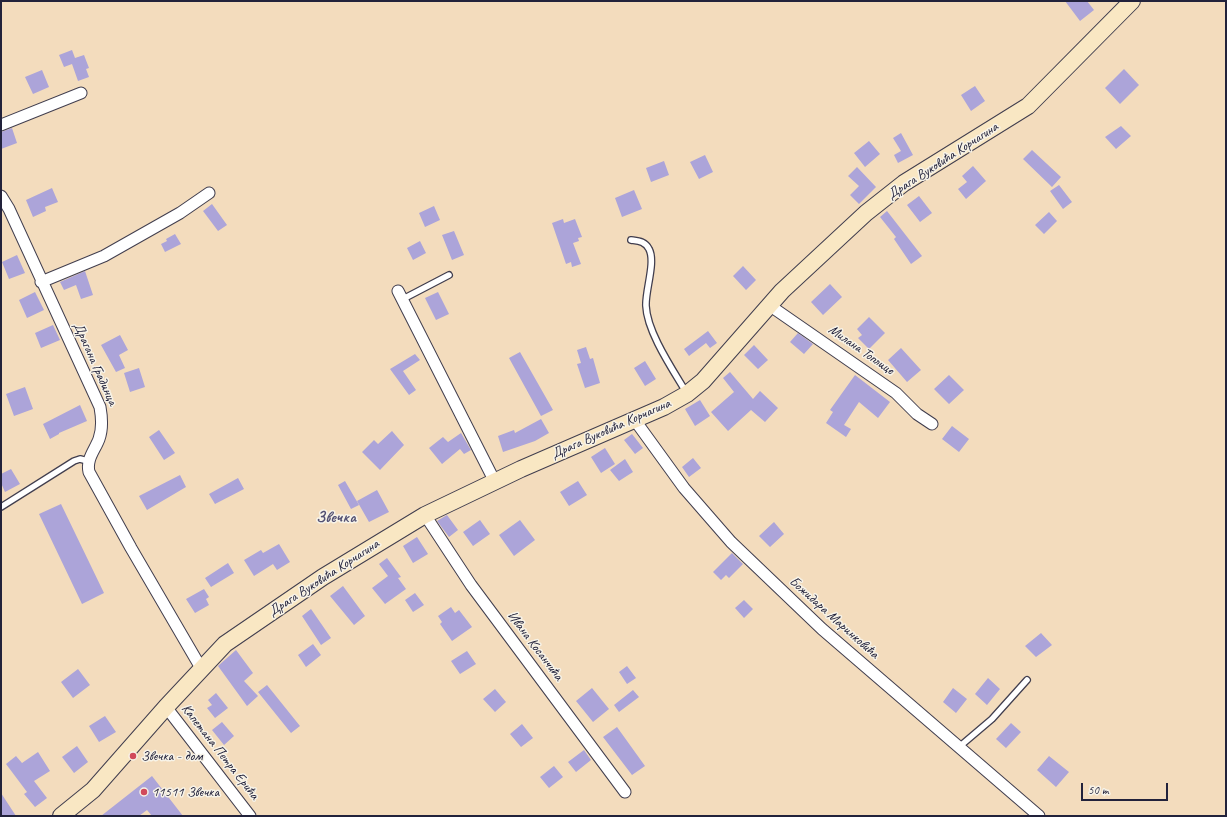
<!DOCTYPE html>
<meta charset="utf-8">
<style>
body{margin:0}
#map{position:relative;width:1227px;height:817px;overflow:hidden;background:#f3dcbd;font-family:Caveat,sans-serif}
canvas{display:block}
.frame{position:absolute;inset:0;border:2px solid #22223b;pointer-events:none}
.scale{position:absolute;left:1081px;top:783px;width:87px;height:18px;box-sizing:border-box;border:2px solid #22223b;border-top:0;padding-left:5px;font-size:12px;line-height:14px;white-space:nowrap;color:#22223b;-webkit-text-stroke:3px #f7f3e8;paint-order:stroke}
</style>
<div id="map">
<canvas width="1227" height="817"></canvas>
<div class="frame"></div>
<div class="scale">50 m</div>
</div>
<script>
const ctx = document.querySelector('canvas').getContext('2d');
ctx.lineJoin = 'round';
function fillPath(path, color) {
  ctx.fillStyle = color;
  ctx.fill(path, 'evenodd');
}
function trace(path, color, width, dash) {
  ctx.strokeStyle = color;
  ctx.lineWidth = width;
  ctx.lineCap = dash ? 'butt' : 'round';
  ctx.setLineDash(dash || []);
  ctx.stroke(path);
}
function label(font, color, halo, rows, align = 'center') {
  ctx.font = font + ' Caveat,sans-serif';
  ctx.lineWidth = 3;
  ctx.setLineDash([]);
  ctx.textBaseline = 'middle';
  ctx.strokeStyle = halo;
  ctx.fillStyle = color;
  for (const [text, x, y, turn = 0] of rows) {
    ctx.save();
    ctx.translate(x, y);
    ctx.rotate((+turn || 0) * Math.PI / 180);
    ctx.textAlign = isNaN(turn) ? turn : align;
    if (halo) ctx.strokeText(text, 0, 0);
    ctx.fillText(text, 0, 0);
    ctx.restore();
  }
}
fillPath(new Path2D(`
 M 1065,1 L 1087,1 L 1094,10 L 1080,21 Z
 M 72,50 L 75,58 L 84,55 L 89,68 L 86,69 L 89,77 L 78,81 L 72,64 L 64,67 L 59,55 Z
 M 1124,69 L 1139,85 L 1120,104 L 1105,88 Z
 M 42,70 L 49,87 L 33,94 L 25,77 Z
 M 975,86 L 985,101 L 971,111 L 961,95 Z
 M 1121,126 L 1131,136 L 1116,149 L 1105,137 Z
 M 12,128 L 17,143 L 1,149 L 1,132 Z
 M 901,133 L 913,155 L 898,163 L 894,155 L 901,151 L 893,138 Z
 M 869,141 L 880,154 L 865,167 L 854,153 Z
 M 1032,150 L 1061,177 L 1052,187 L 1023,159 Z
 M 705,155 L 713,172 L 699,179 L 690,162 Z
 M 664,161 L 669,175 L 651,182 L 646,168 Z
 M 973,166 L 986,181 L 966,199 L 958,189 L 967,182 L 962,176 Z
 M 857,167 L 876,187 L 859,204 L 850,195 L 859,186 L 848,176 Z
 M 1059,185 L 1072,202 L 1063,209 L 1050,191 Z
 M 52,188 L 58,202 L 45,207 L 46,211 L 33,217 L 26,200 Z
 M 634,190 L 642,209 L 622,217 L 615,198 Z
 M 919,196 L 932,213 L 920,222 L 907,205 Z
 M 212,204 L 227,225 L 218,231 L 203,211 Z
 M 434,206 L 440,220 L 425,227 L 419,213 Z
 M 887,211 L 922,256 L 911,264 L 894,239 L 896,237 L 880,217 Z
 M 1049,212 L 1057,221 L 1044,234 L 1035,225 Z
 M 563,219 L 564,223 L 575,219 L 582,237 L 578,238 L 579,241 L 573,243 L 581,264 L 572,267 L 571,262 L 566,264 L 552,223 Z
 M 454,231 L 464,255 L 452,260 L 442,235 Z
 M 175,234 L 181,244 L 165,252 L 161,244 L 167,241 L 166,239 Z
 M 420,241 L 426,253 L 413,260 L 407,248 Z
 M 17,255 L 25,273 L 9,279 L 2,262 Z
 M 743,266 L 756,280 L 746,290 L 733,276 Z
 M 85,271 L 93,295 L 81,299 L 76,285 L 64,290 L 60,282 Z
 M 830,284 L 842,297 L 823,315 L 811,302 Z
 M 35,292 L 44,310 L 27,318 L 19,300 Z
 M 438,292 L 449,314 L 436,320 L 425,298 Z
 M 869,317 L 885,333 L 869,349 L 858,338 L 862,335 L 857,329 Z
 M 53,325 L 60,340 L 41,348 L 35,333 Z
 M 708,331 L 717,343 L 710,348 L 706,343 L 689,356 L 684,349 Z
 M 798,333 L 813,344 L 804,354 L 790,342 Z
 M 120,335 L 128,350 L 119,355 L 125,368 L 116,372 L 101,345 Z
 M 754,345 L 768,360 L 758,369 L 744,355 Z
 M 586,347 L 590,359 L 593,358 L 600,383 L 585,388 L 577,364 L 581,363 L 577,350 Z
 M 901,348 L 921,370 L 907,382 L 888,360 Z
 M 520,352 L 553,410 L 541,416 L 509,358 Z
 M 415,354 L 420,360 L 403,371 L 416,390 L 409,395 L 390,369 Z
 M 645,361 L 656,379 L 645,386 L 634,368 Z
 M 139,368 L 145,387 L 130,392 L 124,373 Z
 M 730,372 L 753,399 L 760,391 L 778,408 L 765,422 L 751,410 L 728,431 L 711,412 L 734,392 L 723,378 Z
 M 855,375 L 890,402 L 878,418 L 859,402 L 844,425 L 851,429 L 846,437 L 826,423 L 833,412 L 830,410 Z
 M 949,375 L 964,390 L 949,404 L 934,389 Z
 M 25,387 L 33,409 L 14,416 L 6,394 Z
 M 700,400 L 710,416 L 695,426 L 685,409 Z
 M 80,405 L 87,421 L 59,433 L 59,434 L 50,439 L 43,424 Z
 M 541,419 L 549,433 L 535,441 L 503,452 L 498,436 L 514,430 L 515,433 Z
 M 952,426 L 969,439 L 959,452 L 942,439 Z
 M 159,430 L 175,453 L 164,460 L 149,437 Z
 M 392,431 L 404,445 L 380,470 L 362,452 L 374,440 L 378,444 Z
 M 461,433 L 471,450 L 464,454 L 460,449 L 442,464 L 429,448 L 443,437 L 448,442 Z
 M 632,434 L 643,448 L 635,454 L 624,440 Z
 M 605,448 L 615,464 L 601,473 L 591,457 Z
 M 693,458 L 701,468 L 689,477 L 682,467 Z
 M 625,459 L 633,472 L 619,481 L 610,470 Z
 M 11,469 L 20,484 L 5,492 L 1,483 L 1,474 Z
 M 180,475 L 186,487 L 147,510 L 139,496 Z
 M 238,478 L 244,489 L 215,504 L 209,494 Z
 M 345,481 L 359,505 L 351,509 L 338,485 Z
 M 578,481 L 587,495 L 569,506 L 560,492 Z
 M 377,490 L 389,512 L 369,522 L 357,501 Z
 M 61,504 L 104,593 L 82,604 L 39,514 Z
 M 447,515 L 458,530 L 449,537 L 437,521 Z
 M 480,520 L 490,534 L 473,546 L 463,532 Z
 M 520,520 L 535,540 L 514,556 L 499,535 Z
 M 774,522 L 784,534 L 770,547 L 759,536 Z
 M 417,537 L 428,554 L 413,563 L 403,546 Z
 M 279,544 L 290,562 L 277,570 L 273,564 L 254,576 L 244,560 L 261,550 L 263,553 Z
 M 732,553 L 743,564 L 729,578 L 726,575 L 721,580 L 713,572 Z
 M 387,558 L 401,577 L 398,578 L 406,589 L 385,604 L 372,588 L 388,576 L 379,564 Z
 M 228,563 L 234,573 L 211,587 L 205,578 Z
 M 343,586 L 365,616 L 354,625 L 330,596 Z
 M 204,589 L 209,597 L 206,599 L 209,605 L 195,613 L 186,599 Z
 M 415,593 L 424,605 L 413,612 L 405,600 Z
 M 744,600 L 753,609 L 744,618 L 735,608 Z
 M 451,607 L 455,613 L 459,610 L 472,627 L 452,641 L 440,624 L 442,622 L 438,616 Z
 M 311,609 L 331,638 L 321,645 L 302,616 Z
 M 1041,633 L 1052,645 L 1036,657 L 1025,646 Z
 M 313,644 L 321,655 L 306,667 L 298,655 Z
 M 236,650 L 253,673 L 244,681 L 258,696 L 247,706 L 218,666 Z
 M 467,651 L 476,664 L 460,674 L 451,661 Z
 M 627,666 L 636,678 L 627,684 L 619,672 Z
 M 78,669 L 90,685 L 73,698 L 61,682 Z
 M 988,678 L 1000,689 L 987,705 L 975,694 Z
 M 267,685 L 300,726 L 291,733 L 258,692 Z
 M 592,688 L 609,709 L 593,722 L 576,701 Z
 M 953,688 L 967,699 L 956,713 L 943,702 Z
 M 495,689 L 506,702 L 495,712 L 483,699 Z
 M 633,690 L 639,697 L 619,712 L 614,705 Z
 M 216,693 L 228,708 L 215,718 L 207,708 L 212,705 L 208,700 Z
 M 105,716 L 116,732 L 99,742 L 89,726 Z
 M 222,722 L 234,736 L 224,745 L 212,730 Z
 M 1011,723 L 1021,732 L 1006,748 L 996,739 Z
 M 522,724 L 533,738 L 521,747 L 510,734 Z
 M 617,727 L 645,766 L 632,775 L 603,737 Z
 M 77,746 L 88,762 L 74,773 L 62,757 Z
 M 584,750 L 591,760 L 576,772 L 568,762 Z
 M 38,752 L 50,771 L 34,781 L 47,798 L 35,807 L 24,794 L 27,792 L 6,764 L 16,756 L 22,763 Z
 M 1049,756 L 1069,772 L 1056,787 L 1037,770 Z
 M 554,766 L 563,777 L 549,788 L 540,777 Z
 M 152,776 L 183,816 L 152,816 L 147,810 L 139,816 L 101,816 Z
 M 1,793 L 16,816 L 1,816 Z`), '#aca4d9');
const lane = new Path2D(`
 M 631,240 C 638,241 645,241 649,249 C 656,262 645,291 646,306 C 647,332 673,370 686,392
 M 403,299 L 449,275
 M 1,507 L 74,461 L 80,459 L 88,461
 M 959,747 L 992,719 L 1027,680`);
const street = new Path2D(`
 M 1,125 L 81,93
 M 1,196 L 9,209 L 100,407 C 102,418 103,428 99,439 C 95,450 86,459 89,472 L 131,548 L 201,668
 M 41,282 L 104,256 L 180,213 L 209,193
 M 398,291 L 495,482
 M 769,305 L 896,393 L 917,414 L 932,424
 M 634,419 L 684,488 L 731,542 L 822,629 L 1039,816
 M 425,515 L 471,585 L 625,792
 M 166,707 L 250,816`);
const secondary = new Path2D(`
 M 61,816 L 93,790 L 166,707 L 225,644 L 323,577 L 425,515 L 521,469 L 664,407 L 687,394 L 703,381 L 782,291 L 866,213 L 904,183 L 1028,106 L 1132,1`);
trace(lane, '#413e4e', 8);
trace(street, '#413e4e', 13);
trace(secondary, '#413e4e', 18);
trace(lane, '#fff', 5.5);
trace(street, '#fff', 11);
trace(secondary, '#f9e7c3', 16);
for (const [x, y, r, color] of [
 [133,756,4,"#d1495b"],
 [144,792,4,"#d1495b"]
]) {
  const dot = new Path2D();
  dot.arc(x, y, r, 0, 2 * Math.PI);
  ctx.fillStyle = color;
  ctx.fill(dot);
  trace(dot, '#f7f3e8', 1.5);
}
label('14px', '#22223b', '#f7f3e8', [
 ["Драга Вуковића Корчагина",943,161,-33],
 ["Милана Топлице",861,350,35],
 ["Драгана Градинца",95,364,66],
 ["Драга Вуковића Корчагина",611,429,-24],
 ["Драга Вуковића Корчагина",324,578,-33],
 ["Божидара Маринковића",834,618,42],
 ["Ивана Косанчића",535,646,53],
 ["Капетана Петра Ерића",220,752,52]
]);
label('14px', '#22223b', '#f7f3e8', [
 ["Звечка - дом",141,756],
 ["11511 Звечка",152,792]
], 'left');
label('bold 16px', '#525072', '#f7f3e8', [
 ["Звечка",336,518]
]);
</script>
